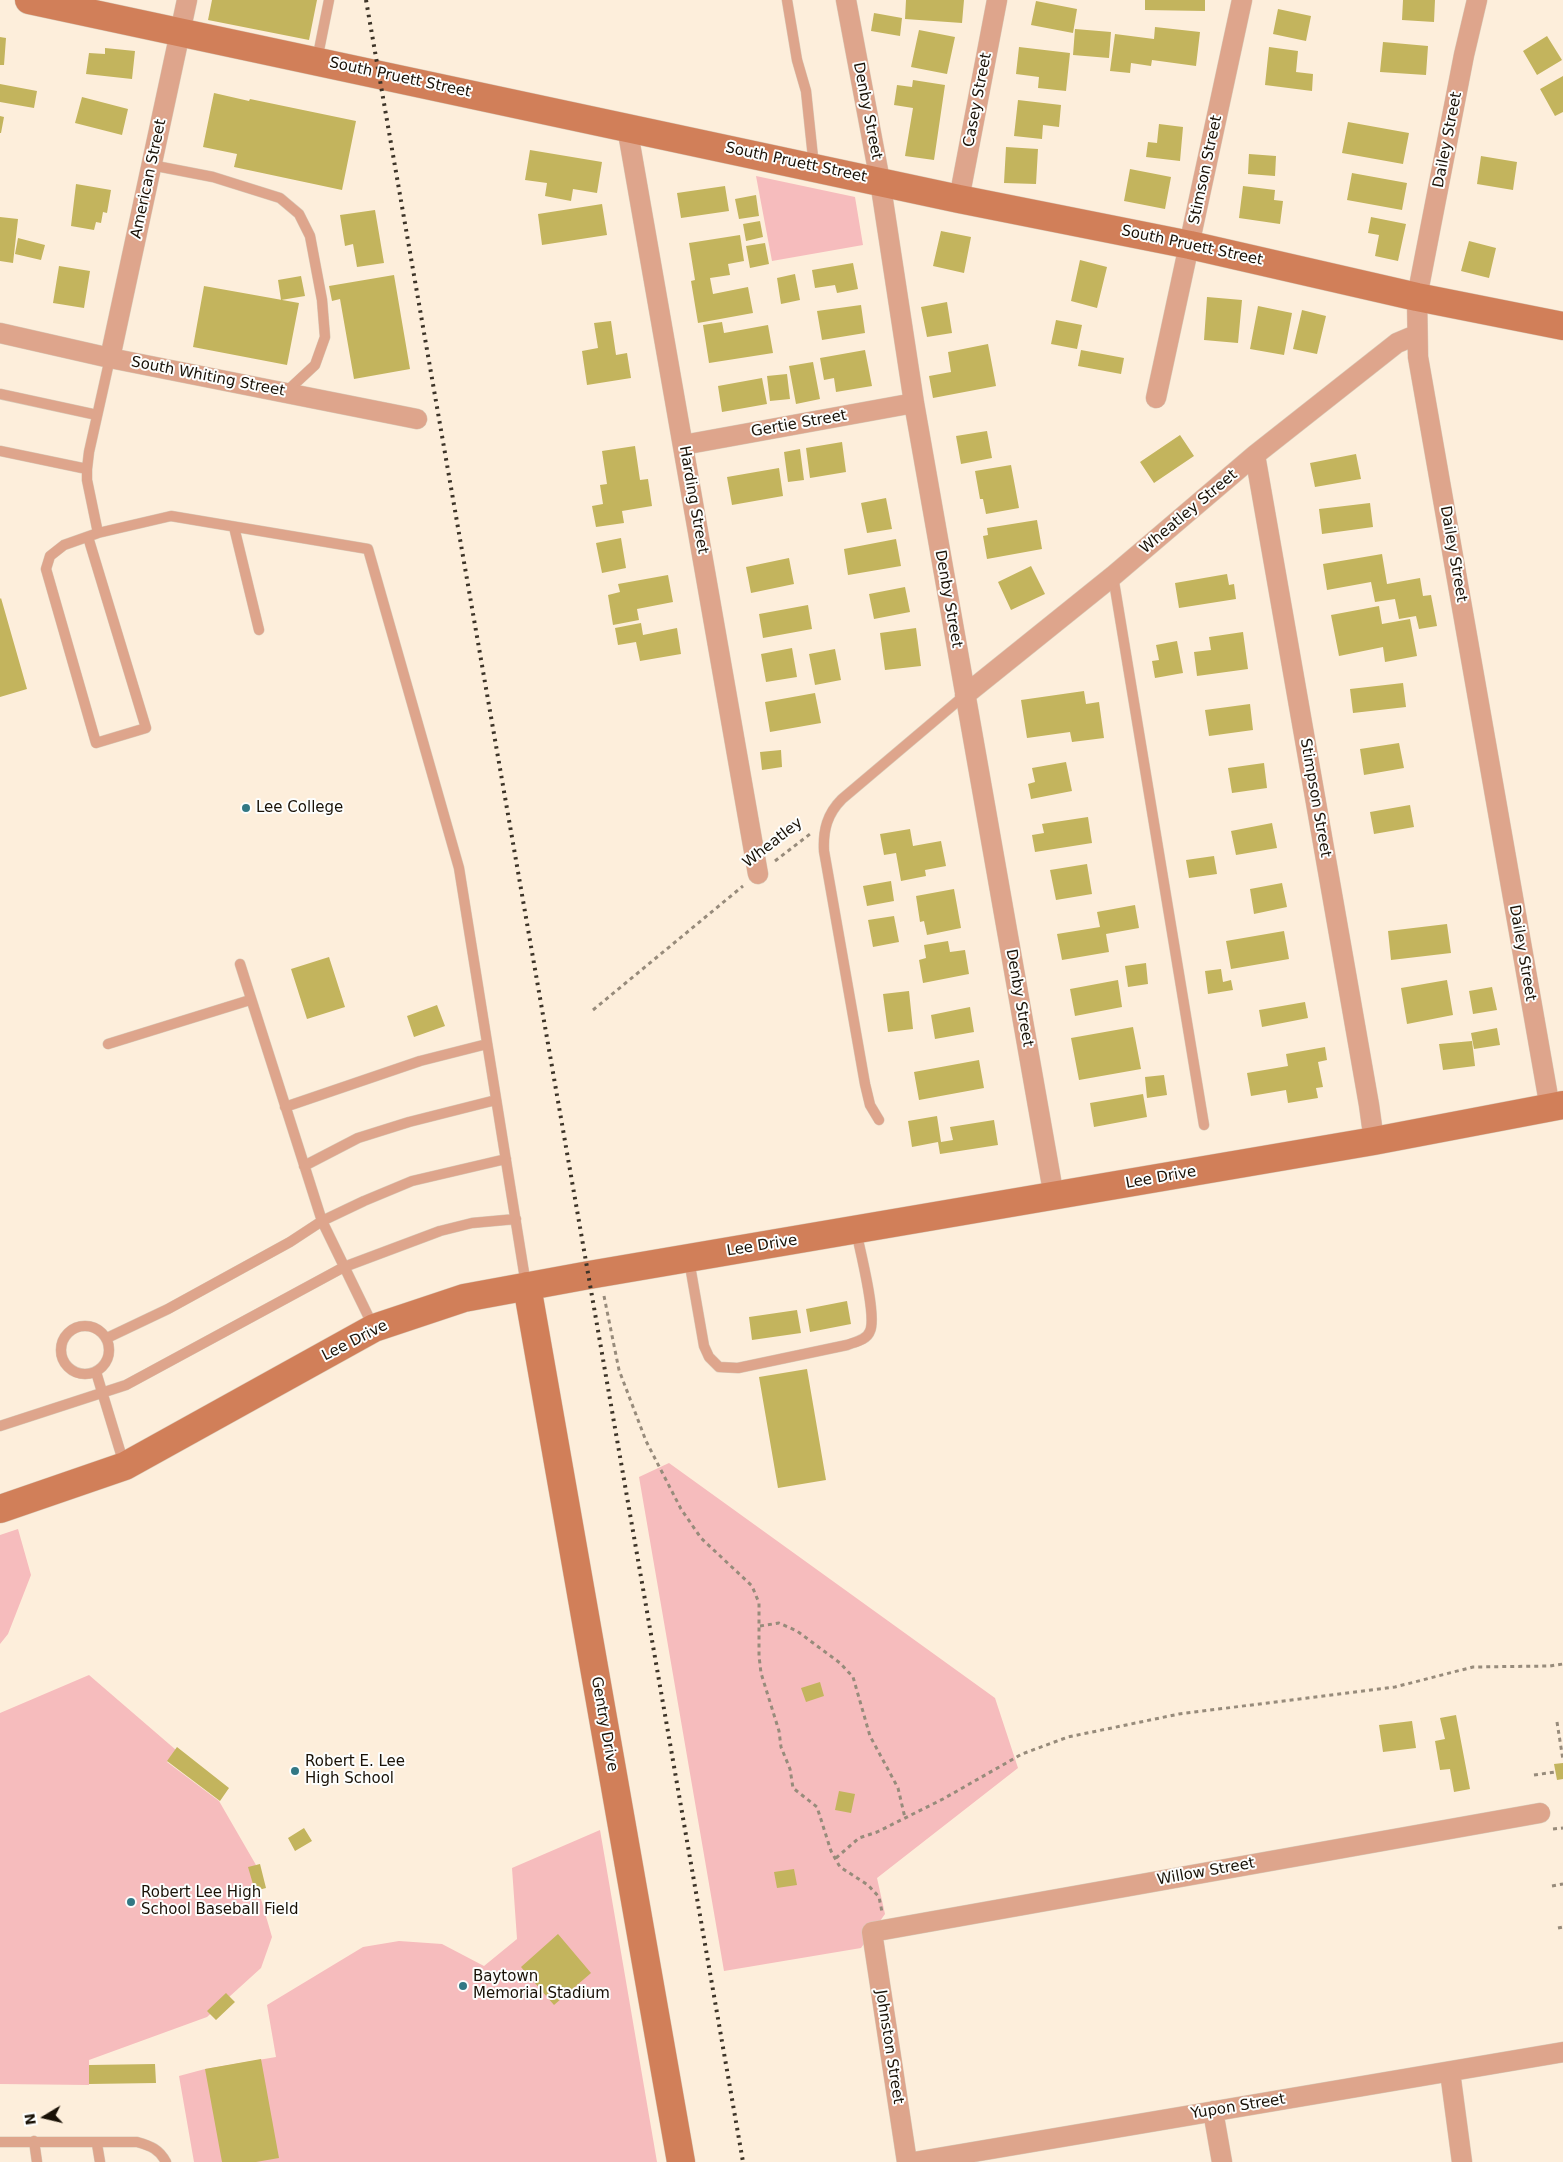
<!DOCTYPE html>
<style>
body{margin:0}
#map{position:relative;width:1563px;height:2162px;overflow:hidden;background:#fdeedb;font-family:"DejaVu Sans",sans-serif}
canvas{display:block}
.north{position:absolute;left:20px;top:2092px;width:50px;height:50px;-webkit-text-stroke:4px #fdfefd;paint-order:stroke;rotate:261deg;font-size:14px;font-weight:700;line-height:20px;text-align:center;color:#191106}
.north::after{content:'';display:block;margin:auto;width:18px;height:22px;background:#191106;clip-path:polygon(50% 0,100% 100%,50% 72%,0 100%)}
</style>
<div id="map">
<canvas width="1563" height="2162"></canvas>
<div class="north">N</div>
</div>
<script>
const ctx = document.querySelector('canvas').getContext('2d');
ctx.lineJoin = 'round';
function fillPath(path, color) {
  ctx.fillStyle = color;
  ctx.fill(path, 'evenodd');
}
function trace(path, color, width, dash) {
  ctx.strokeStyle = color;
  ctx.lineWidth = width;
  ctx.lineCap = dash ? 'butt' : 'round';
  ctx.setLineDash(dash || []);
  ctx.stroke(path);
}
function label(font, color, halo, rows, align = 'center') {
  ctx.font = font + ' "DejaVu Sans",sans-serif';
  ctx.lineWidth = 4;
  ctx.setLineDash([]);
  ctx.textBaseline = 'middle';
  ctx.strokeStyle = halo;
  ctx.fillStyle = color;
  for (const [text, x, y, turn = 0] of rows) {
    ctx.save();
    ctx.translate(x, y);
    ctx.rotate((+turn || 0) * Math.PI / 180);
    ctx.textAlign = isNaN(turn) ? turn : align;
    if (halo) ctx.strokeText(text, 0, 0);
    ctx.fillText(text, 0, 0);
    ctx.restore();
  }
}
fillPath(new Path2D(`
 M 756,176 L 855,197 L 863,245 L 772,261 Z
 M 669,1463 L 995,1698 L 1018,1768 L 877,1878 L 885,1914 L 861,1948 L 724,1971 L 639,1477 Z
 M 18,1529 L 31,1575 L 8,1634 L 0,1644 L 0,1535 Z
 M 89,1675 L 176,1750 L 167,1762 L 219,1801 L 256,1865 L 252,1868 L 272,1937 L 261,1968 L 207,2017 L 89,2060 L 89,2085 L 0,2084 L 0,1713 Z
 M 600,1830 L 657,2162 L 194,2162 L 179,2076 L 205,2069 L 276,2057 L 267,2005 L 363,1947 L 399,1941 L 442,1944 L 484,1966 L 517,1939 L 512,1868 Z`), '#f6bcbd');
fillPath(new Path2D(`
 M 212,0 L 317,0 L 309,40 L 208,20 Z
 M 906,0 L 964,0 L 962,23 L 905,19 Z
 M 1145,0 L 1205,0 L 1205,11 L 1145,10 Z
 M 1403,0 L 1435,0 L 1434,22 L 1402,20 Z
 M 1036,1 L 1077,9 L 1073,33 L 1031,25 Z
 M 1278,9 L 1311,16 L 1306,41 L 1273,34 Z
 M 874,13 L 902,18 L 900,36 L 871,31 Z
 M 1155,27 L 1200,32 L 1196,66 L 1152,60 L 1151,66 L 1131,63 L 1130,73 L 1110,71 L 1115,34 L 1154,39 Z
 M 1075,29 L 1111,32 L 1109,58 L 1073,55 Z
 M 919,30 L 955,37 L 947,74 L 911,67 Z
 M 1547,36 L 1562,60 L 1537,75 L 1523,51 Z
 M 0,37 L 6,38 L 4,65 L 0,65 Z
 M 1383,42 L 1428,46 L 1426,75 L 1380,72 Z
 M 1019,47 L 1070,53 L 1066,91 L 1038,88 L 1039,77 L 1016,74 Z
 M 1269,47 L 1298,51 L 1296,72 L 1313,74 L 1312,91 L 1265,85 Z
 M 105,48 L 135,51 L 132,79 L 86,74 L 89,53 L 105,54 Z
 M 1563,76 L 1563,112 L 1555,116 L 1540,89 Z
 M 913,80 L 945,85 L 934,160 L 905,156 L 913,108 L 894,105 L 897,85 L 912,87 Z
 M 0,84 L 37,91 L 34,108 L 0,102 Z
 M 214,93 L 249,101 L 250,99 L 356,121 L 342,190 L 234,167 L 237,154 L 203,147 Z
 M 82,97 L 128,109 L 122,135 L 75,123 Z
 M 1018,100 L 1061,105 L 1059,127 L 1043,125 L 1042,139 L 1014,136 Z
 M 0,116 L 4,117 L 1,133 L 0,133 Z
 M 1348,122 L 1409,133 L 1403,164 L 1342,153 Z
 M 1159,124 L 1183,127 L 1180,161 L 1146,157 L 1148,142 L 1157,143 Z
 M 1006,147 L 1038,149 L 1036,184 L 1004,183 Z
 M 530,150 L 602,162 L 597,193 L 573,189 L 571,201 L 545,196 L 547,183 L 525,180 Z
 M 1249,154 L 1276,156 L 1275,176 L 1248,174 Z
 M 1481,156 L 1517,162 L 1513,190 L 1477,184 Z
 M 1130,169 L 1171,177 L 1165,209 L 1124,201 Z
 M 1352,173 L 1407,183 L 1402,210 L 1347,200 Z
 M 76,184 L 111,190 L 107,213 L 103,212 L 101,223 L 96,222 L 94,230 L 71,226 Z
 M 725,186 L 729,211 L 681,218 L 677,193 Z
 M 1243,186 L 1275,190 L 1274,200 L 1283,201 L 1280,224 L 1239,218 Z
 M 756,195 L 759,216 L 739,219 L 735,199 Z
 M 602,204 L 607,235 L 542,245 L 538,214 Z
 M 375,210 L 384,263 L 357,267 L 353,244 L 345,246 L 340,215 Z
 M 0,217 L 18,219 L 13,263 L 0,261 Z
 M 1371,217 L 1406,224 L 1398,261 L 1375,256 L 1379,235 L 1368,233 Z
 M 760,221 L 763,237 L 746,241 L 743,224 Z
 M 941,231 L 971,237 L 964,273 L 933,266 Z
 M 740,235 L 744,261 L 728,264 L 730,275 L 710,278 L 713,294 L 748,287 L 753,313 L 698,323 L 691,281 L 695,280 L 689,243 Z
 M 18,238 L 45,245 L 41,260 L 15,254 Z
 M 1469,241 L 1496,248 L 1489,278 L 1461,271 Z
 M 765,243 L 769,264 L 750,268 L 746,246 Z
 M 1080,260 L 1107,267 L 1097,308 L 1071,301 Z
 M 853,263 L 858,289 L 837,293 L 835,285 L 815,288 L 812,270 Z
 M 59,266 L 90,271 L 84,308 L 53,303 Z
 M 795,274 L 800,300 L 781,304 L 777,278 Z
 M 394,275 L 410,369 L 354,379 L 340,299 L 332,301 L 329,286 Z
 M 301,276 L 305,296 L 281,300 L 278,280 Z
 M 204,286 L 299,303 L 287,365 L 193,347 Z
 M 1207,297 L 1242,300 L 1238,343 L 1204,340 Z
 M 947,302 L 952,333 L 927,337 L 921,307 Z
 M 861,305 L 865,333 L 822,340 L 817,311 Z
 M 1258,306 L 1292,313 L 1284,355 L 1250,349 Z
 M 1302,310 L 1326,316 L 1317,354 L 1293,349 Z
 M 1056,320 L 1082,325 L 1077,349 L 1051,344 Z
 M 611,321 L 616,355 L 627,353 L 631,378 L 587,385 L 582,351 L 598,348 L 594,323 Z
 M 722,322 L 724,333 L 768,325 L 773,353 L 709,363 L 703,325 Z
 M 988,344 L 996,386 L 933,398 L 929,376 L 951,372 L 948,352 Z
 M 865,350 L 872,386 L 836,392 L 834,378 L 824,380 L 820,358 Z
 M 1081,350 L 1124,358 L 1121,374 L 1078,366 Z
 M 813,362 L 820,399 L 796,404 L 789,366 Z
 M 787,374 L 790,399 L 770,401 L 767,376 Z
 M 762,378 L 767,404 L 722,412 L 718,386 Z
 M 987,431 L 992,458 L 961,464 L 956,436 Z
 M 1180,435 L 1194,456 L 1154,483 L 1140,462 Z
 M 842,442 L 846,472 L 810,478 L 806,448 Z
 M 635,446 L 640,480 L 648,479 L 652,506 L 622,511 L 624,523 L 596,527 L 592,506 L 603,504 L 600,485 L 607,484 L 602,451 Z
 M 800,449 L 804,480 L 788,482 L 784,452 Z
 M 1356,454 L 1361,479 L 1315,487 L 1310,463 Z
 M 1011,465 L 1019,508 L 986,514 L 983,499 L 980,499 L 975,471 Z
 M 779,468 L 783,496 L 732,505 L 727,477 Z
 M 886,498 L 892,529 L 867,533 L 861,503 Z
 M 1370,503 L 1373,527 L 1322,534 L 1319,509 Z
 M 1037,520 L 1042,549 L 987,559 L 983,536 L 988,535 L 987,528 Z
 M 621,538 L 626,568 L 602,573 L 596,543 Z
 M 896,539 L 901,566 L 848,575 L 844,549 Z
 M 1382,554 L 1387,584 L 1420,578 L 1423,596 L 1431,595 L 1437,626 L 1419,629 L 1416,616 L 1399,619 L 1395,599 L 1375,602 L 1371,582 L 1327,590 L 1323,564 Z
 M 789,558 L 794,584 L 751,593 L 746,567 Z
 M 1031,566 L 1045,594 L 1011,610 L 998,582 Z
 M 1227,574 L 1229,585 L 1234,584 L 1236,599 L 1179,608 L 1175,583 Z
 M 668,575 L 673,602 L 637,609 L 639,620 L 613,625 L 608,595 L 620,592 L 618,584 Z
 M 905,587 L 910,612 L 874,619 L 869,594 Z
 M 1,598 L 27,689 L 0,697 L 0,599 Z
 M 808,605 L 812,629 L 763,638 L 759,614 Z
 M 1379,606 L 1382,624 L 1410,619 L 1417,656 L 1385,662 L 1383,647 L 1339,656 L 1331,615 Z
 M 641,623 L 643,635 L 677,628 L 681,654 L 640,661 L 636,642 L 618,645 L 615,628 Z
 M 916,628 L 921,666 L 885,670 L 880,633 Z
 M 1243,632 L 1248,669 L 1197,676 L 1194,652 L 1211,650 L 1209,637 Z
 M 1177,641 L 1183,673 L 1155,678 L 1152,661 L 1159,660 L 1156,645 Z
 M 792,648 L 797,677 L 766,682 L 761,654 Z
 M 835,649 L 841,680 L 815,685 L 809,654 Z
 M 1403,683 L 1406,707 L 1353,713 L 1350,689 Z
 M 1084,691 L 1086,704 L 1099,702 L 1104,738 L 1072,742 L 1070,732 L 1027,738 L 1021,700 Z
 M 815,693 L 821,723 L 770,732 L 765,702 Z
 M 1250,704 L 1253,730 L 1209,736 L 1205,710 Z
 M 1399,743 L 1404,768 L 1364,775 L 1360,749 Z
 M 781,750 L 782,767 L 762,770 L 760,752 Z
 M 1066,762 L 1072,791 L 1031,799 L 1028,784 L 1035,782 L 1032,768 Z
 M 1264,763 L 1267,788 L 1232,793 L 1228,768 Z
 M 1410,805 L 1414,827 L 1374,834 L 1370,812 Z
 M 1088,817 L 1092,843 L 1035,852 L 1032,835 L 1044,833 L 1042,824 Z
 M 1272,823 L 1277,848 L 1236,855 L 1231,831 Z
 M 910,829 L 913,846 L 941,841 L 946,866 L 925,870 L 926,876 L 901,881 L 896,853 L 884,855 L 880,834 Z
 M 1214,856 L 1217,874 L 1189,878 L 1186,860 Z
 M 1087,864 L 1092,894 L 1056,900 L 1050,870 Z
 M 891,881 L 894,901 L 867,906 L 863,886 Z
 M 1282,883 L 1287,907 L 1254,914 L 1250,889 Z
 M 954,889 L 961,928 L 927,935 L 924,921 L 920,922 L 916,896 Z
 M 1135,905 L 1139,928 L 1106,934 L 1109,952 L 1062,960 L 1057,934 L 1100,927 L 1097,912 Z
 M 894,916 L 899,942 L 873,947 L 868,920 Z
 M 1447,924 L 1451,953 L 1391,960 L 1388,931 Z
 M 1284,931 L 1289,959 L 1231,969 L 1226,941 Z
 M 948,941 L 950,952 L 965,950 L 969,974 L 923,983 L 919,960 L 926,958 L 924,945 Z
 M 329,957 L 345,1007 L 307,1019 L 291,969 Z
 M 1146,963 L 1148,984 L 1128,987 L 1125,966 Z
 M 1221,969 L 1223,982 L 1231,980 L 1233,990 L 1208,994 L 1205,971 Z
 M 1118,980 L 1122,1007 L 1075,1016 L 1070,989 Z
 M 1447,980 L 1453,1015 L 1407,1024 L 1401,988 Z
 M 1492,987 L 1497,1010 L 1473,1014 L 1469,991 Z
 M 909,991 L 913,1029 L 888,1032 L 883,994 Z
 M 1305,1002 L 1308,1018 L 1262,1027 L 1259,1010 Z
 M 437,1005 L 445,1026 L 414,1037 L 407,1016 Z
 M 970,1007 L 974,1032 L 935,1039 L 931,1015 Z
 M 1133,1027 L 1141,1069 L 1079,1080 L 1071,1038 Z
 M 1497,1028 L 1500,1045 L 1474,1049 L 1471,1033 Z
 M 1472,1041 L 1475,1066 L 1443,1070 L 1439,1044 Z
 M 1325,1047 L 1327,1060 L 1318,1062 L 1323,1087 L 1316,1088 L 1318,1098 L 1288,1103 L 1286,1090 L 1251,1096 L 1247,1073 L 1288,1066 L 1286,1054 Z
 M 979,1060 L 984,1088 L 919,1100 L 914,1072 Z
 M 1164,1075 L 1167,1095 L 1147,1098 L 1145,1077 Z
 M 1143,1094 L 1147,1117 L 1094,1127 L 1090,1103 Z
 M 937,1116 L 941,1142 L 953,1140 L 950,1127 L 994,1120 L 998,1145 L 940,1154 L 938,1142 L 912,1147 L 908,1121 Z
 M 847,1301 L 851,1324 L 810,1332 L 806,1309 Z
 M 797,1310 L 801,1333 L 752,1340 L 749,1317 Z
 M 807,1369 L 826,1480 L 778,1488 L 759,1377 Z
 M 820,1682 L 824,1696 L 806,1702 L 801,1688 Z
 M 1456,1715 L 1470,1789 L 1454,1792 L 1450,1769 L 1440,1770 L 1435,1741 L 1445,1739 L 1440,1718 Z
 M 1412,1721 L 1416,1748 L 1383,1752 L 1379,1725 Z
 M 177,1747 L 229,1788 L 220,1801 L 167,1761 Z
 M 1563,1763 L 1563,1779 L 1557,1780 L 1554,1764 Z
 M 839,1791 L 855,1794 L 851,1813 L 835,1810 Z
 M 304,1828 L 312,1841 L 295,1851 L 288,1838 Z
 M 260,1864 L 266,1888 L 255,1891 L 248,1867 Z
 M 794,1869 L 797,1885 L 777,1888 L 774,1872 Z
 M 558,1934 L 591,1973 L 554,2005 L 521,1967 Z
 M 226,1993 L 235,2002 L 216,2020 L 207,2011 Z
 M 261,2059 L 279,2158 L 256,2162 L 222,2162 L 205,2069 Z
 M 155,2064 L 156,2083 L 89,2084 L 89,2065 Z`), '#c3b45d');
const lane = new Path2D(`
 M 787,0 L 797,60 L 806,91 L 814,167
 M 317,60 L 329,0
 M 151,165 L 213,177 L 280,198 L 299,214 L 310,236 L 322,300 L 325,337 L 315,365 L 285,393
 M 0,394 L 97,415
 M 0,451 L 87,469
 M 234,527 L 259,630
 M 98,533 L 87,480 L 87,469 L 89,452 L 110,358
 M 88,537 L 146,728 L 96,743 L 46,569 L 50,556 L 64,545 L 98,533 L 171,516 L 368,549 L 459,868 L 526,1285
 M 1113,576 L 1204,1125
 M 240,964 L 322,1221 L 374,1328
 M 108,1044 L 250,1000
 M 285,1107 L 420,1061 L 487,1044
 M 879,1120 L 870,1105 L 865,1084 L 824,851 C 823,830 827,814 842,799 L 965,695
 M 304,1166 L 358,1138 L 409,1122 L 496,1100
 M 689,1260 L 704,1346 L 709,1357 L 719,1367 L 738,1368 L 847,1345 C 855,1342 867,1340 870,1331 C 877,1316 860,1250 856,1231
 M61 1350a24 24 0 1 1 48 0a24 24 0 1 1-48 0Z
 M 107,1338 L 168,1309 L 290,1242 L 322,1221 L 364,1201 L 412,1181 L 506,1159
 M 96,1372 L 124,1464
 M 0,1426 L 126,1385 L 344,1267 L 440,1231 L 472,1223 L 516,1219
 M 34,2141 L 37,2162
 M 0,2142 L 137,2142 C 151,2146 159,2149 166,2162
 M 97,2144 L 100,2162`);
const street = new Path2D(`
 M 846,0 L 880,181 L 914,403 L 1054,1197
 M 1477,0 L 1464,55 L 1417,297 L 1418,357 L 1550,1108
 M 627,127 L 758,874
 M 959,199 L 997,0
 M 0,333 L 110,358 L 417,419
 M 110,358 L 187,0
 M 1156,398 L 1242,0
 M 683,445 L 914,403
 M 1255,455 L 1369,1105 L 1374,1141
 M 965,695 L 1113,576 L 1255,455 L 1397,343 L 1416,335
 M 1450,2072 L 1462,2162
 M 1213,2111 L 1222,2162
 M 907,2162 L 872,1932 L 1540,1813
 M 914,2162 L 1563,2052`);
const secondary = new Path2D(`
 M 29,0 L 959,199 L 1190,245 L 1417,297 L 1563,326
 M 527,1286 L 681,2162
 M 0,1509 L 125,1466 L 374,1328 L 464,1298 L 589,1275 L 1374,1141 L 1563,1105`);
trace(lane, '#d9cbb9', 11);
trace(street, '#d9cbb9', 21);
trace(secondary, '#d9cbb9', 29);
trace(new Path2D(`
 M 775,861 L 810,834
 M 593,1010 L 743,886
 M 604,1296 L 619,1370 L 646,1441 L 681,1509 L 701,1538 L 752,1586 L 759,1603 L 759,1656 L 761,1673 L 779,1731 L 781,1747 L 790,1769 L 793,1788 L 817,1807 L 831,1851 L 840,1867 L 868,1885 L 879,1897 L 882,1912
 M 760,1626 L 779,1623 L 797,1631 L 840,1663 L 853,1677 L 870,1736 L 898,1788 L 905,1818
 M 1557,1722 L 1563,1760
 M 1534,1775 L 1555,1772
 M 1553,1829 L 1563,1828
 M 836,1858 L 859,1838 L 877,1832 L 943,1799 L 1022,1754 L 1068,1737 L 1179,1714 L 1395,1687 L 1473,1667 L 1550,1666 L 1563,1664
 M 1552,1886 L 1563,1884
 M 1558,1928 L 1563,1927`), '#978b7b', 3, [4, 4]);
trace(lane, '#dea58c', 10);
trace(street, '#dea58c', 20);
trace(secondary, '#d17f59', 28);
trace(new Path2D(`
 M 366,0 L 743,2162`), '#3d3428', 4, [2.5, 5]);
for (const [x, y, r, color] of [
 [246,808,5,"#327884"],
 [295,1771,5,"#327884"],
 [131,1902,5,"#327884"],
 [463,1986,5,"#327884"]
]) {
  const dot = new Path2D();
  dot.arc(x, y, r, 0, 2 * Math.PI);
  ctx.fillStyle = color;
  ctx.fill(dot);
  trace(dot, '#fdfefd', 2);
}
label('15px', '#191106', '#fdfefd', [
 ["South Pruett Street",400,78,12],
 ["Casey Street",978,100,-79],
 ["Denby Street",867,111,79],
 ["Dailey Street",1448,140,-79],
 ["South Pruett Street",796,163,12],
 ["Stimson Street",1206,170,-78],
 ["American Street",149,179,-78],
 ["South Pruett Street",1192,246,12],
 ["South Whiting Street",208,377,11],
 ["Gertie Street",799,424,-10],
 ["Harding Street",693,500,80],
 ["Wheatley Street",1189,512,-40],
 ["Dailey Street",1453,554,80],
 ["Denby Street",948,599,80],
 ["Stimpson Street",1315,798,80],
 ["Wheatley",773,843,-38],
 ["Dailey Street",1522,953,80],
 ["Denby Street",1019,998,80],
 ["Lee Drive",1161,1178,-10],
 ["Lee Drive",762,1246,-9],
 ["Lee Drive",355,1341,-27],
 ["Gentry Drive",604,1724,80],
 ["Willow Street",1206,1872,-10],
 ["Johnston Street",889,2047,81],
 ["Yupon Street",1238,2107,-9]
]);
label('15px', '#191106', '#fdfefd', [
 ["Lee College",256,808],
 ["Robert E. Lee",305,1762],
 ["High School",305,1779],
 ["Robert Lee High",141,1893],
 ["School Baseball Field",141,1910],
 ["Baytown",473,1977],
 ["Memorial Stadium",473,1994]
], 'left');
</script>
